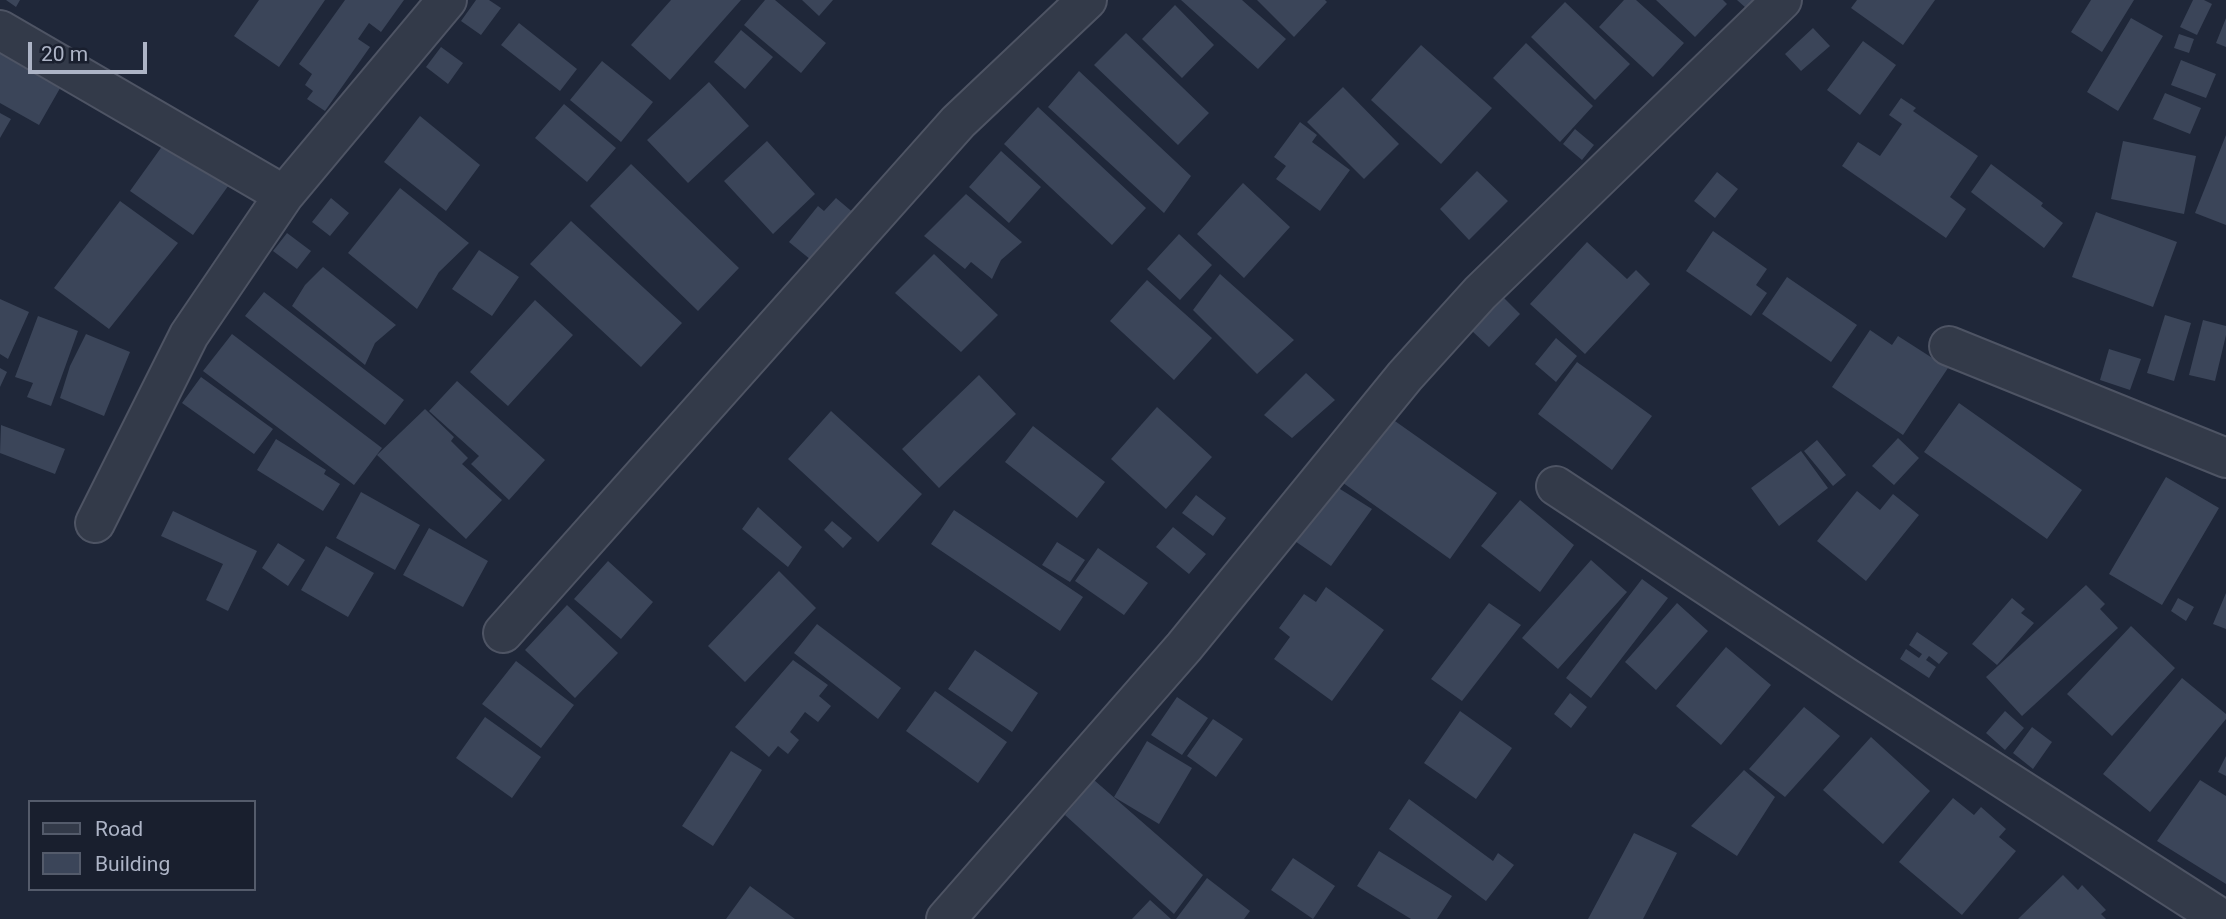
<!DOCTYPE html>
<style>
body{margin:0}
#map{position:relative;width:2226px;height:919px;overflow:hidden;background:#1f2739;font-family:Roboto,sans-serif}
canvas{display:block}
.legend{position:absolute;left:28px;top:800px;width:228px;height:91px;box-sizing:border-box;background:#191f2e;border:2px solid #545b6b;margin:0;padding:9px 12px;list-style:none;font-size:21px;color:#adb4c6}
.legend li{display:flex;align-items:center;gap:14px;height:35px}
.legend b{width:35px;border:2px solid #545b6b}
.scale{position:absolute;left:28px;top:42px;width:119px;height:32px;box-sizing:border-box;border:4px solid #adb4c6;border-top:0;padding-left:9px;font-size:21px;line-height:24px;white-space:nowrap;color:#adb4c6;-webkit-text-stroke:5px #191f2e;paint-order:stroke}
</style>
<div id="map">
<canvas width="2226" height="919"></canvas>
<ul class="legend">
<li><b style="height:9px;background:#333a49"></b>Road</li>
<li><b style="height:19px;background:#3b4559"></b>Building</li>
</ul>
<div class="scale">20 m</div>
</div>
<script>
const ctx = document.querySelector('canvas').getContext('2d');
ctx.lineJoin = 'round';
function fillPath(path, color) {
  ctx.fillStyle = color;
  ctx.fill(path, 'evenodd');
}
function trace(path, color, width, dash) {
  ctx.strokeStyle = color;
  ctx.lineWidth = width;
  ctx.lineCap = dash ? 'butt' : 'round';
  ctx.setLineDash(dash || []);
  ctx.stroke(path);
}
fillPath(new Path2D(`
 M 6,0 L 20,0 L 16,7 Z
 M 259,0 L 325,0 L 279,67 L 234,36 Z
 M 345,0 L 404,0 L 381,32 L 369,23 L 358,39 L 370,47 L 325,111 L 307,99 L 313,91 L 305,85 L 312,74 L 299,64 Z
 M 476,0 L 489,0 L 501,8 L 481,35 L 461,21 Z
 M 671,0 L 741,0 L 670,80 L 631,45 Z
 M 765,0 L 775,0 L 826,43 L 801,73 L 744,25 Z
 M 802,0 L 833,0 L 819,16 Z
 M 1181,0 L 1242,0 L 1286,39 L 1258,69 Z
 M 1257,0 L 1325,0 L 1327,2 L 1294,37 Z
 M 1624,0 L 1636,0 L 1684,43 L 1653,77 L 1599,27 Z
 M 1656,0 L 1723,0 L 1727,4 L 1695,37 Z
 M 1737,0 L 1754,0 L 1746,8 Z
 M 1857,0 L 1935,0 L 1903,45 L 1851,8 Z
 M 2091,0 L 2134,0 L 2102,52 L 2071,32 Z
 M 2193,0 L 2204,0 L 2212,4 L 2197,35 L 2180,27 Z
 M 1565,2 L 1630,64 L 1595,100 L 1531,37 Z
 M 1175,5 L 1214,45 L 1182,78 L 1142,39 Z
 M 2131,18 L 2163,36 L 2118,111 L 2087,92 Z
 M 2226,18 L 2226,47 L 2216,43 Z
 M 519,23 L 577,69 L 560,91 L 501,45 Z
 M 1813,28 L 1830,46 L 1801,71 L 1785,54 Z
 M 741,30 L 773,57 L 745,89 L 714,62 Z
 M 1126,33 L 1209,113 L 1178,145 L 1094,65 Z
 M 2179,34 L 2194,39 L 2189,53 L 2174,48 Z
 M 1863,41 L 1896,65 L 1860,115 L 1827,90 Z
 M 1526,43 L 1593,106 L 1560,142 L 1493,78 Z
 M 1421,45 L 1492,108 L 1441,164 L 1371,100 Z
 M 0,46 L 63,83 L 39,125 L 0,103 Z
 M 441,47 L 463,63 L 448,84 L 426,67 Z
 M 2181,60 L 2216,74 L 2206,98 L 2171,85 Z
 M 602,61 L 653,102 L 621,142 L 570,100 Z
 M 1079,71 L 1191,176 L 1164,213 L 1048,107 Z
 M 709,82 L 749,126 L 688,183 L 647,140 Z
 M 1343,87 L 1399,144 L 1364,179 L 1307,122 Z
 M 2165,93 L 2201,108 L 2190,134 L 2153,119 Z
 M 1901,98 L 1916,108 L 1913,111 L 1978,156 L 1950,197 L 1966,209 L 1946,238 L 1842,166 L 1858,142 L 1880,156 L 1902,124 L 1889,115 Z
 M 564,104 L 616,148 L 587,182 L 535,138 Z
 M 1038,107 L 1146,208 L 1112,245 L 1004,144 Z
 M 0,113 L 11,119 L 0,138 Z
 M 420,116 L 480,165 L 446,211 L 384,162 Z
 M 1300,122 L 1317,135 L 1312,142 L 1350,170 L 1320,211 L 1276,179 L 1286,166 L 1274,157 Z
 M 1575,129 L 1594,145 L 1582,160 L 1563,144 Z
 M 2226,135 L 2226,225 L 2195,213 Z
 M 168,138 L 231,182 L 193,235 L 130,191 Z
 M 767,141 L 815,194 L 773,234 L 724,181 Z
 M 2123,141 L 2196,156 L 2184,214 L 2111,199 Z
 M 1001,151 L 1041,187 L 1009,223 L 969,187 Z
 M 631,164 L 739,268 L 698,311 L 590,206 Z
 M 1991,164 L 2043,203 L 2041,206 L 2063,223 L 2044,248 L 1971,192 Z
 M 1477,171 L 1508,201 L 1469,240 L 1440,209 Z
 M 1717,172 L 1738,189 L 1715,218 L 1694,201 Z
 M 1243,183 L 1290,227 L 1244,278 L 1197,234 Z
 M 400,188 L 469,243 L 439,272 L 417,309 L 348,253 Z
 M 966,194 L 1022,242 L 1001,260 L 992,279 L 971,262 L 965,269 L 924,236 Z
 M 331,198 L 349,213 L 330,236 L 312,222 Z
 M 836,198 L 856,215 L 816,264 L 789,242 L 818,206 L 824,211 Z
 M 120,201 L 178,243 L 109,329 L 54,288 Z
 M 2096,212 L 2177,242 L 2153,307 L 2072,277 Z
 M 571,221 L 682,323 L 641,367 L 530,264 Z
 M 1713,231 L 1767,269 L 1756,285 L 1767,293 L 1751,316 L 1686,271 Z
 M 287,233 L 311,251 L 297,269 L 273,251 Z
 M 1179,234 L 1212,265 L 1180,300 L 1147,269 Z
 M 1587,242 L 1627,279 L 1636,270 L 1650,284 L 1585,354 L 1530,304 Z
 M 479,250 L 519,277 L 492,316 L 452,289 Z
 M 934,254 L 998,315 L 961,352 L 895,293 Z
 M 323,267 L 396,325 L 375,343 L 365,365 L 292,306 L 305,285 Z
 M 1220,274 L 1294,340 L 1257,374 L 1193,310 Z
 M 1787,277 L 1857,325 L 1831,362 L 1762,314 Z
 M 1147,280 L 1212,338 L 1174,380 L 1110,321 Z
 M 264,292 L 404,400 L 385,425 L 245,316 Z
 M 1503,297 L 1520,314 L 1489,347 L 1471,330 Z
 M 0,299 L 29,312 L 8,359 L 0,354 Z
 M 535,300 L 573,335 L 508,406 L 470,372 Z
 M 2165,315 L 2191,323 L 2174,381 L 2147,373 Z
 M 38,316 L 78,331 L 51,406 L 27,397 L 33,383 L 15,377 Z
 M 2203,320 L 2226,326 L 2226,335 L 2215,381 L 2189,375 Z
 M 1870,330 L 1892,345 L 1898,336 L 1948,368 L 1903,435 L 1832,387 Z
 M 86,334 L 130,352 L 104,416 L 60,398 L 70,366 Z
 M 232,334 L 382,448 L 354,485 L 203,371 Z
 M 1556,338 L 1577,356 L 1556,382 L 1535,364 Z
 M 2109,349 L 2141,359 L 2130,390 L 2100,380 Z
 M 1577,362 L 1652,416 L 1612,470 L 1538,414 Z
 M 0,368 L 7,372 L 0,387 Z
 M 1306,373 L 1335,400 L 1292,438 L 1264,415 Z
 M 979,375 L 1016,414 L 939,488 L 902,449 Z
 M 201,377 L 273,429 L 254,454 L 182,403 Z
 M 457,381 L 545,460 L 509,500 L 471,464 L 479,456 L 429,411 Z
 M 1959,403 L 2082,490 L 2047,539 L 1924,452 Z
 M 1157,407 L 1212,457 L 1166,509 L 1111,459 Z
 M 425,409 L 454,437 L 451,441 L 468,458 L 462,464 L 502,500 L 466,539 L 377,455 Z
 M 831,411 L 922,494 L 878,542 L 788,459 Z
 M 1385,414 L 1497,493 L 1450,559 L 1339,480 Z
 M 1,425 L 65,449 L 55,474 L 0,453 Z
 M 1033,426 L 1105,482 L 1077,518 L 1005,462 Z
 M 1898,438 L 1919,458 L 1894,485 L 1872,466 Z
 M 276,439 L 326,470 L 324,474 L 340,484 L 323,511 L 257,470 Z
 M 1817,440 L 1846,475 L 1833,486 L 1804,451 Z
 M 1801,451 L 1828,488 L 1779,526 L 1751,488 Z
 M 2166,477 L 2219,508 L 2162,605 L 2109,574 Z
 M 1332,484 L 1372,509 L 1331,566 L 1292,539 Z
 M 1857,491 L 1880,510 L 1893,494 L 1919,515 L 1866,581 L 1817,541 Z
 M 361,492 L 420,525 L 395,570 L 336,538 Z
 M 1196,495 L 1226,518 L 1213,536 L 1182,513 Z
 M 1520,500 L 1574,545 L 1540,592 L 1481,546 Z
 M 758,507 L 802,547 L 788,567 L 742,529 Z
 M 954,510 L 1083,597 L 1060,631 L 931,544 Z
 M 173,511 L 257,551 L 228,611 L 206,600 L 223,564 L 161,536 Z
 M 832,521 L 852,538 L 843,548 L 824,530 Z
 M 1173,527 L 1206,554 L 1189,574 L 1156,547 Z
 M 429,528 L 488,561 L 463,607 L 403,575 Z
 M 1057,542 L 1085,560 L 1070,582 L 1042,565 Z
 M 278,543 L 305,560 L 288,586 L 262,568 Z
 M 326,546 L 374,573 L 348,617 L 301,590 Z
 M 1098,548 L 1148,583 L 1124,615 L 1075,581 Z
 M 1591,560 L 1627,592 L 1558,669 L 1522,638 Z
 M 608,561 L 653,602 L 621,639 L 574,599 Z
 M 779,571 L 816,608 L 745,682 L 708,646 Z
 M 1642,579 L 1668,598 L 1591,698 L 1566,678 Z
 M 2086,585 L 2105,604 L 2100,609 L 2118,628 L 2022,716 L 1986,677 Z
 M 1326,587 L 1384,630 L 1332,701 L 1274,659 L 1290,637 L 1279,628 L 1304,594 L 1316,602 Z
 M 2226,593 L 2226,629 L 2213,624 Z
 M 2012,598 L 2025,609 L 2021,613 L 2034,623 L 1997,665 L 1972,644 Z
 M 2178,598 L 2194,607 L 2186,621 L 2171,611 Z
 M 1489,603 L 1521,625 L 1462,701 L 1431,679 Z
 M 1677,603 L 1708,631 L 1656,690 L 1625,662 Z
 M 567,605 L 618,653 L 575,698 L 525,650 Z
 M 817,624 L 901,688 L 878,719 L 794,653 Z
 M 2131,626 L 2175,668 L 2112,736 L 2067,694 Z
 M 1917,632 L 1948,653 L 1939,664 L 1929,656 L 1926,660 L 1936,667 L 1929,678 L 1900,659 L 1906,649 L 1919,658 L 1922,654 L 1909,645 Z
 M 1726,647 L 1771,685 L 1721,745 L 1676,706 Z
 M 975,650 L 1038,693 L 1012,732 L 948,689 Z
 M 793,660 L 828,685 L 819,696 L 831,706 L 818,722 L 805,712 L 790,732 L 799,740 L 788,754 L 778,746 L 769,757 L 735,727 Z
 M 516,661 L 574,705 L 541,748 L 482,704 Z
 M 2182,678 L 2226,714 L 2226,719 L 2150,812 L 2103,774 Z
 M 935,691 L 1007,742 L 978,783 L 906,731 Z
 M 1570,693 L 1587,707 L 1571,728 L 1554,714 Z
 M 1177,697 L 1208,718 L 1182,755 L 1151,735 Z
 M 1804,707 L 1840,736 L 1785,797 L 1749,769 Z
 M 1460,711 L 1512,748 L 1476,799 L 1424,763 Z
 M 2005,711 L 2024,728 L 2005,750 L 1986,733 Z
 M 485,717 L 541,757 L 512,798 L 456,758 Z
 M 1213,719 L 1243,739 L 1216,777 L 1187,756 Z
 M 2032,727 L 2052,742 L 2033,769 L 2013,753 Z
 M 1871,737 L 1930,791 L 1883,844 L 1823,790 Z
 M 1147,741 L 1192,768 L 1159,824 L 1114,797 Z
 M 731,751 L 762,770 L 713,846 L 682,826 Z
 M 2226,756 L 2226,776 L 2218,772 Z
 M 1744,770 L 1775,797 L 1737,856 L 1691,826 Z
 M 1094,780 L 1203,875 L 1174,914 L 1065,815 Z
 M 2200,780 L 2226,796 L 2226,884 L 2157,841 Z
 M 1953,798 L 1974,815 L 1981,807 L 2006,829 L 1999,837 L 2016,851 L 1962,915 L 1899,862 Z
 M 1409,799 L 1493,861 L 1498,853 L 1514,865 L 1486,901 L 1389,829 Z
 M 1634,833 L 1677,853 L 1643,919 L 1588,919 Z
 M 1379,851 L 1452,896 L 1437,919 L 1411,919 L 1357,886 Z
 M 1293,858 L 1335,886 L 1313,919 L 1271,890 Z
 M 2063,875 L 2078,890 L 2082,885 L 2106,910 L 2101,914 L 2106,919 L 2018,919 Z
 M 1207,878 L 1250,911 L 1244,919 L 1176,919 Z
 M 750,886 L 795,919 L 726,919 Z
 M 1150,900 L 1171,919 L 1132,919 Z`), '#3b4559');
const street = new Path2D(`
 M 0,30 L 284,195
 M 1949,346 L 2226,458
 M 1556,486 L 1847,678 L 2222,919
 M 95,523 L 189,335 L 284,195 L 447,0
 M 503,633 L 958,122 L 1087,0
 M 946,919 L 1184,647 L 1405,376 L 1480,293 L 1782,0`);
trace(street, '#4e5464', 42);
trace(street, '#333a49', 38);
</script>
